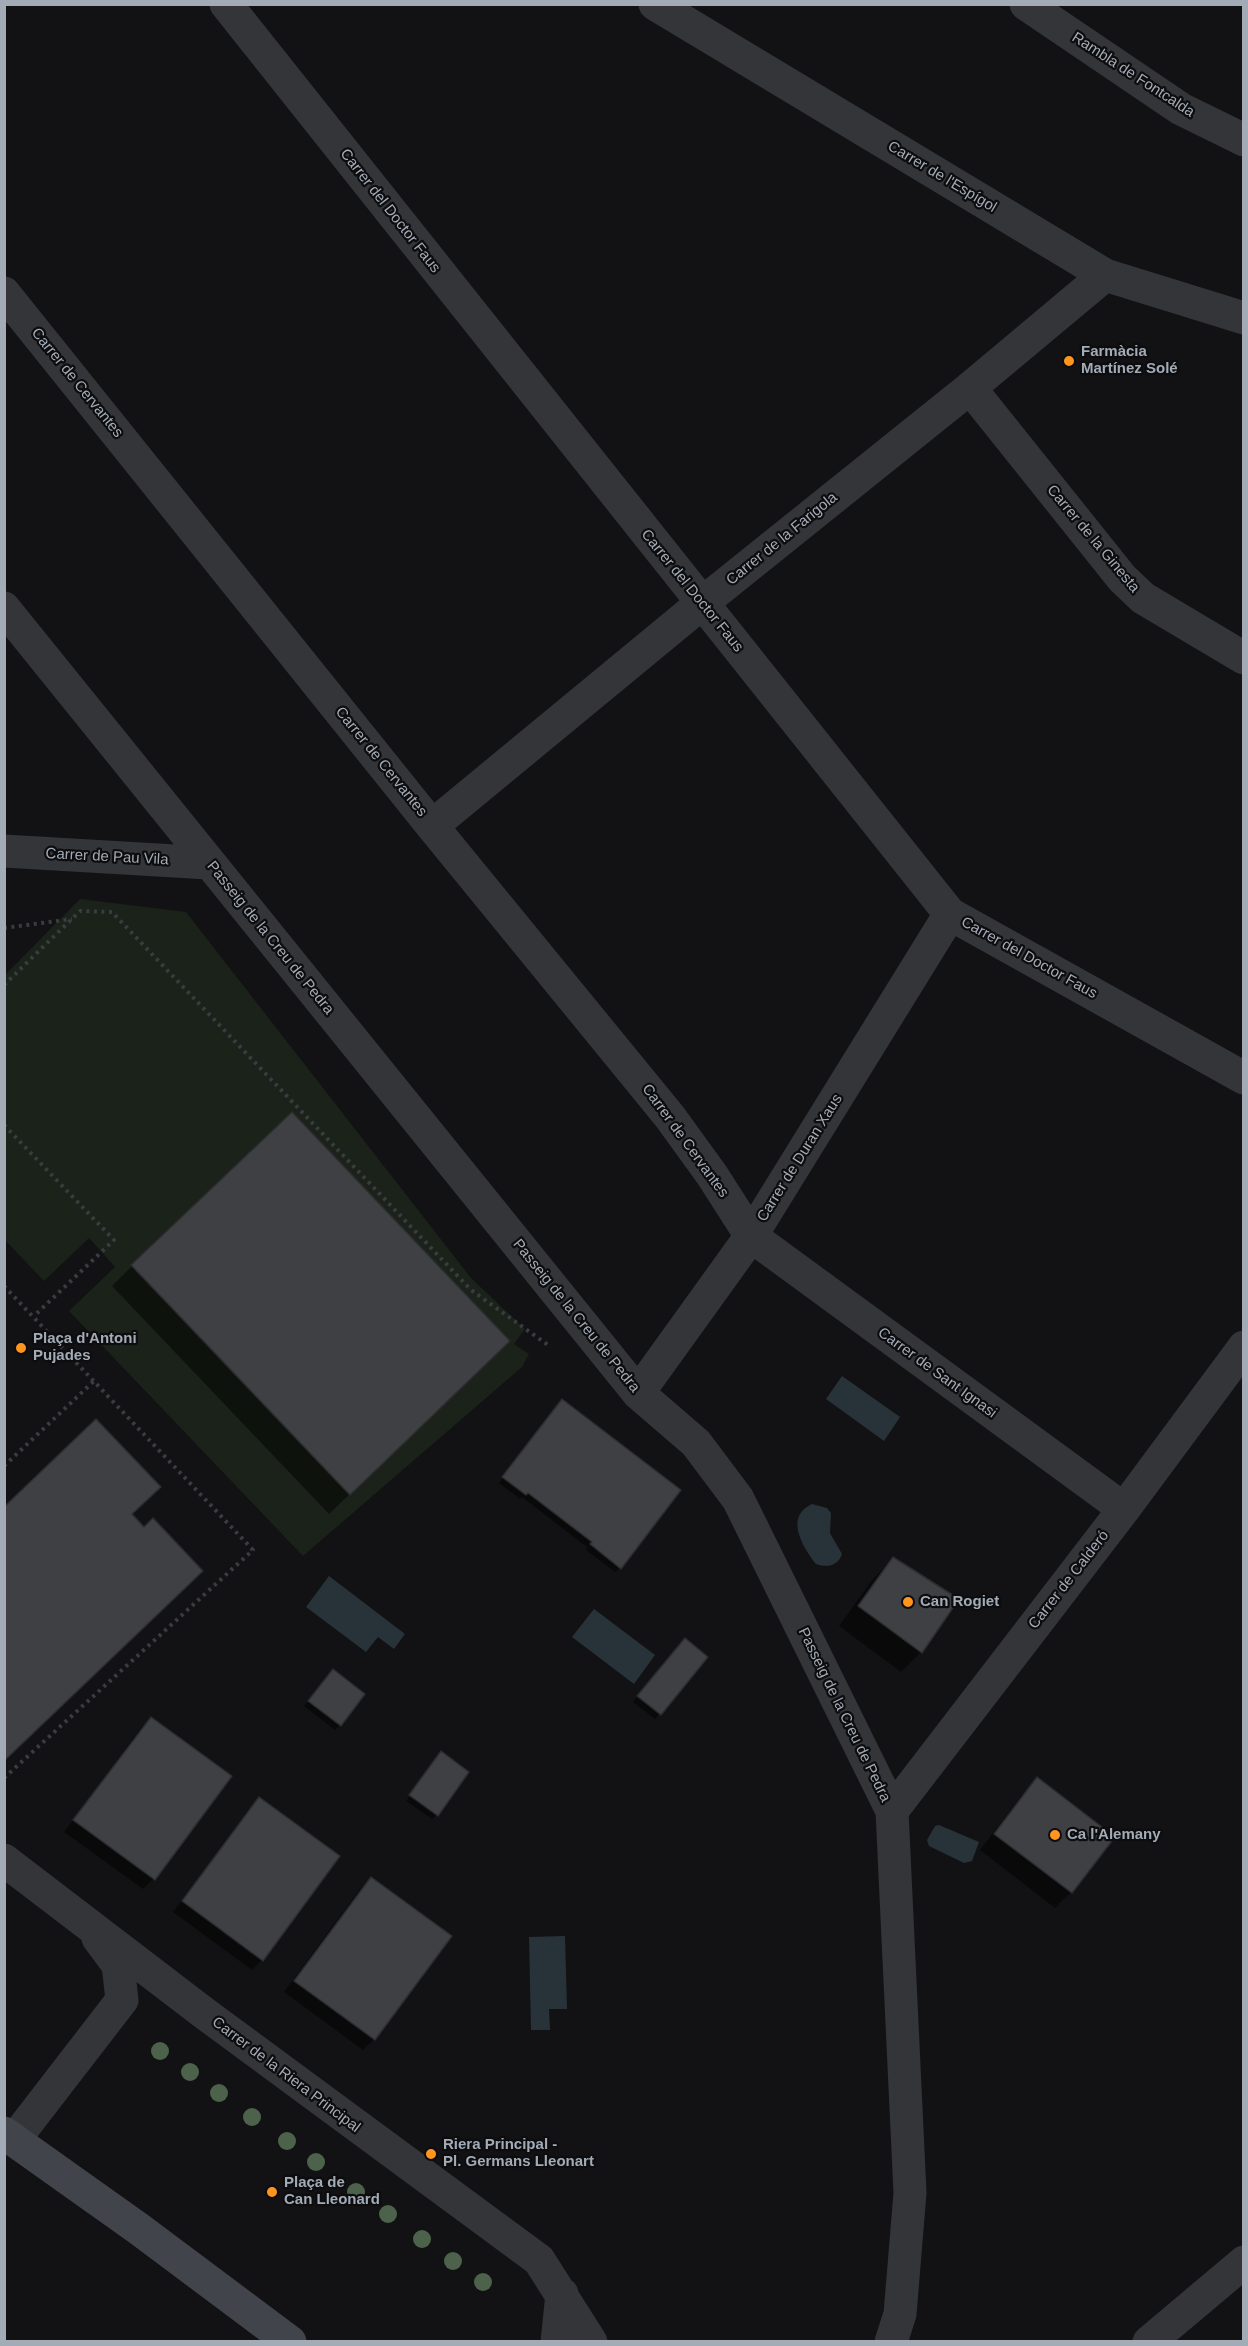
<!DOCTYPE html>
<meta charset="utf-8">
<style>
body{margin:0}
#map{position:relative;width:1248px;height:2346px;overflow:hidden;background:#121214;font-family:Arial,sans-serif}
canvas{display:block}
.frame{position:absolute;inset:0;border:6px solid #a2abb6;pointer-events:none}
</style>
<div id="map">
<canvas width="1248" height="2346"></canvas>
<div class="frame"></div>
</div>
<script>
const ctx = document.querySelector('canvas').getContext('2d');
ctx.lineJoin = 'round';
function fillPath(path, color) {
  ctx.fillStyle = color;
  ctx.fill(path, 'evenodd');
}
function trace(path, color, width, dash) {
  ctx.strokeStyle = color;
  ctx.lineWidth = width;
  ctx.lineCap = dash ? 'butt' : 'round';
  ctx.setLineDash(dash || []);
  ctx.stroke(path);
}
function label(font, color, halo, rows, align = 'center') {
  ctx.font = font + ' Arial,sans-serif';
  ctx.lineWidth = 4.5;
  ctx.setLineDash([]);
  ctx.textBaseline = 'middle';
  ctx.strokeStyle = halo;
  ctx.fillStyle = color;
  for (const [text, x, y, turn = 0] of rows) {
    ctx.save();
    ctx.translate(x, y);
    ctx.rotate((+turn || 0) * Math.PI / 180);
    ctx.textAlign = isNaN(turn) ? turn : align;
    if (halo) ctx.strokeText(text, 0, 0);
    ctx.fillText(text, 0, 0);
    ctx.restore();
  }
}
fillPath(new Path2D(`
 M 80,899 L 186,912 L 471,1278 L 525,1329 L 514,1344 L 529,1354 L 522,1367 L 303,1556 L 69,1311 L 115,1267 L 89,1238 L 44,1281 L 5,1240 L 5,975 Z`), '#1a221a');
fillPath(new Path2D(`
 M 842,1376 L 900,1417 L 884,1441 L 826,1399 Z
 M 812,1504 L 827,1508 L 831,1513 L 830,1533 L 842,1554 C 838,1566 827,1568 816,1564 C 803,1547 784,1517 812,1504 Z
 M 329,1576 L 405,1634 L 394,1649 L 378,1637 L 366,1652 L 306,1607 Z
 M 594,1609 L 655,1655 L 634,1684 L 572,1637 Z
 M 939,1825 L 979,1842 L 972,1861 L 964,1863 L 929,1846 L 927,1840 L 935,1826 Z
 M 565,1936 L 567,2009 L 549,2009 L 550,2030 L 531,2030 L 529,1937 Z`), '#283339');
fillPath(new Path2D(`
 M 132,1266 L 489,1361 L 329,1514 L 112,1286 Z
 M 557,1406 L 620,1568 L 615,1572 L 586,1550 L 588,1548 L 522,1497 L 520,1499 L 499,1483 Z
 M 893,1559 L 921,1652 L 901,1672 L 839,1626 L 873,1579 Z
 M 680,1645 L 706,1658 L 655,1719 L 633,1702 Z
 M 328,1676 L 340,1725 L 335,1730 L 304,1706 Z
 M 151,1718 L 153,1879 L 143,1889 L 64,1832 L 140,1729 Z
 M 437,1758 L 437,1815 L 432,1819 L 406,1801 Z
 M 1037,1779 L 1113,1837 L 1071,1892 L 1055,1908 L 980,1850 L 1022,1795 Z
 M 259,1799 L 262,1960 L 252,1970 L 173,1912 L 249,1809 Z
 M 371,1878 L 450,1936 L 374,2039 L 363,2050 L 284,1992 L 360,1889 Z`), '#0007');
const building = new Path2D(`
 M 292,1112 L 510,1341 L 350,1495 L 131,1265 Z
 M 562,1399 L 681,1490 L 621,1569 L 590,1544 L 592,1542 L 528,1493 L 526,1495 L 502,1477 Z
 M 96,1419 L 161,1487 L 132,1514 L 144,1527 L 153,1518 L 203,1571 L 4,1761 L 4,1507 Z
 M 893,1557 L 959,1599 L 922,1653 L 858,1606 Z
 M 685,1638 L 708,1657 L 661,1715 L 637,1696 Z
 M 333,1669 L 365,1694 L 341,1726 L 308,1701 Z
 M 151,1717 L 232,1776 L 155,1880 L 73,1820 Z
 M 441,1751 L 469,1772 L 438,1816 L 409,1795 Z
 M 1037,1777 L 1115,1837 L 1072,1893 L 994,1834 Z
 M 259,1797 L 340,1856 L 263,1961 L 182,1901 Z
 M 371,1877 L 452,1936 L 375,2040 L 294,1981 Z`);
fillPath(building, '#3e4044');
trace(building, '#2c2d30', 1.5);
trace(new Path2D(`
 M 4,928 L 72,919
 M 4,985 L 80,911 L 112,912 L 471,1290 L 548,1345
 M 4,1125 L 114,1240 L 34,1316
 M 4,1286 L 253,1550 L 4,1778
 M 4,1466 L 94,1381`), '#393c40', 4, [3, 4.5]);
trace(new Path2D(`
 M 226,4 L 950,914 L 1244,1078
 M 655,4 L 1105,275 L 1244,318
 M 1026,4 L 1181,109 L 1244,140
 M 4,293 L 432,826 L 670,1117 L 712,1175 L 751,1236 L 1124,1509
 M 970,388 L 1122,578 L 1143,598 L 1244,658
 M 4,608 L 638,1393 L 696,1443 L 738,1499 L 892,1811 L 910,2193 L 900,2314 L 891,2342
 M 432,826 L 701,604 L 970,388 L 1105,275
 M 4,851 L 209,863
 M 638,1393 L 751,1236 L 950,914
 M 892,1811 L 1124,1509 L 1244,1347
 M 4,1860 L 204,2013 L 539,2260 L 591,2342
 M 14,2140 L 122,2000 L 118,1965 L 98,1938
 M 557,2342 L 562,2294
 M 1149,2342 L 1244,2262`), '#333539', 33);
trace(new Path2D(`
 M 4,2133 L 139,2229 L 290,2342`), '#41444a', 33);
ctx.fillStyle = '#4c624a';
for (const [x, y] of [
 [160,2051],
 [190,2072],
 [219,2093],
 [252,2117],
 [287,2141],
 [316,2162],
 [356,2192],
 [388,2214],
 [422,2239],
 [453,2261],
 [483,2282]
]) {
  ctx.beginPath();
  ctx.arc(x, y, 9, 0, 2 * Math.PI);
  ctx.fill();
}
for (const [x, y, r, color] of [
 [1069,361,6,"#ff951f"],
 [21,1348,6,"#ff951f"],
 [908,1602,6,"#ff951f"],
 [1055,1835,6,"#ff951f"],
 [431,2154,6,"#ff951f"],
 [272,2192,6,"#ff951f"]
]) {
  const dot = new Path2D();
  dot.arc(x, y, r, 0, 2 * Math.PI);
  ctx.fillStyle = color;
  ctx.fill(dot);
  trace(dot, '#0d0d0f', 2);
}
label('15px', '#a2abb6', '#0d0d0f', [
 ["Rambla de Fontcalda",1133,75,33],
 ["Carrer de l'Espígol",942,177,31],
 ["Carrer del Doctor Faus",390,211,52],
 ["Carrer de Cervantes",77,383,51],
 ["Carrer de la Farigola",782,539,-39],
 ["Carrer de la Ginesta",1093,539,50],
 ["Carrer del Doctor Faus",692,591,51],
 ["Carrer de Cervantes",381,762,51],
 ["Carrer de Pau Vila",107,857,3],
 ["Passeig de la Creu de Pedra",270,938,51],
 ["Carrer del Doctor Faus",1029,958,29],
 ["Carrer de Cervantes",685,1141,54],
 ["Carrer de Duran Xaus",800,1158,-58],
 ["Passeig de la Creu de Pedra",576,1316,51],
 ["Carrer de Sant Ignasi",937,1373,36],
 ["Carrer de Calderó",1069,1580,-52],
 ["Passeig de la Creu de Pedra",844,1715,64],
 ["Carrer de la Riera Principal",286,2075,37]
]);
label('bold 15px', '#a2abb6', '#0d0d0f', [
 ["Farmàcia",1081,352],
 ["Martínez Solé",1081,369],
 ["Plaça d'Antoni",33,1339],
 ["Pujades",33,1356],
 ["Can Rogiet",920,1602],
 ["Ca l'Alemany",1067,1835],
 ["Riera Principal -",443,2145],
 ["Pl. Germans Lleonart",443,2162],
 ["Plaça de",284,2183],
 ["Can Lleonard",284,2200]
], 'left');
</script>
